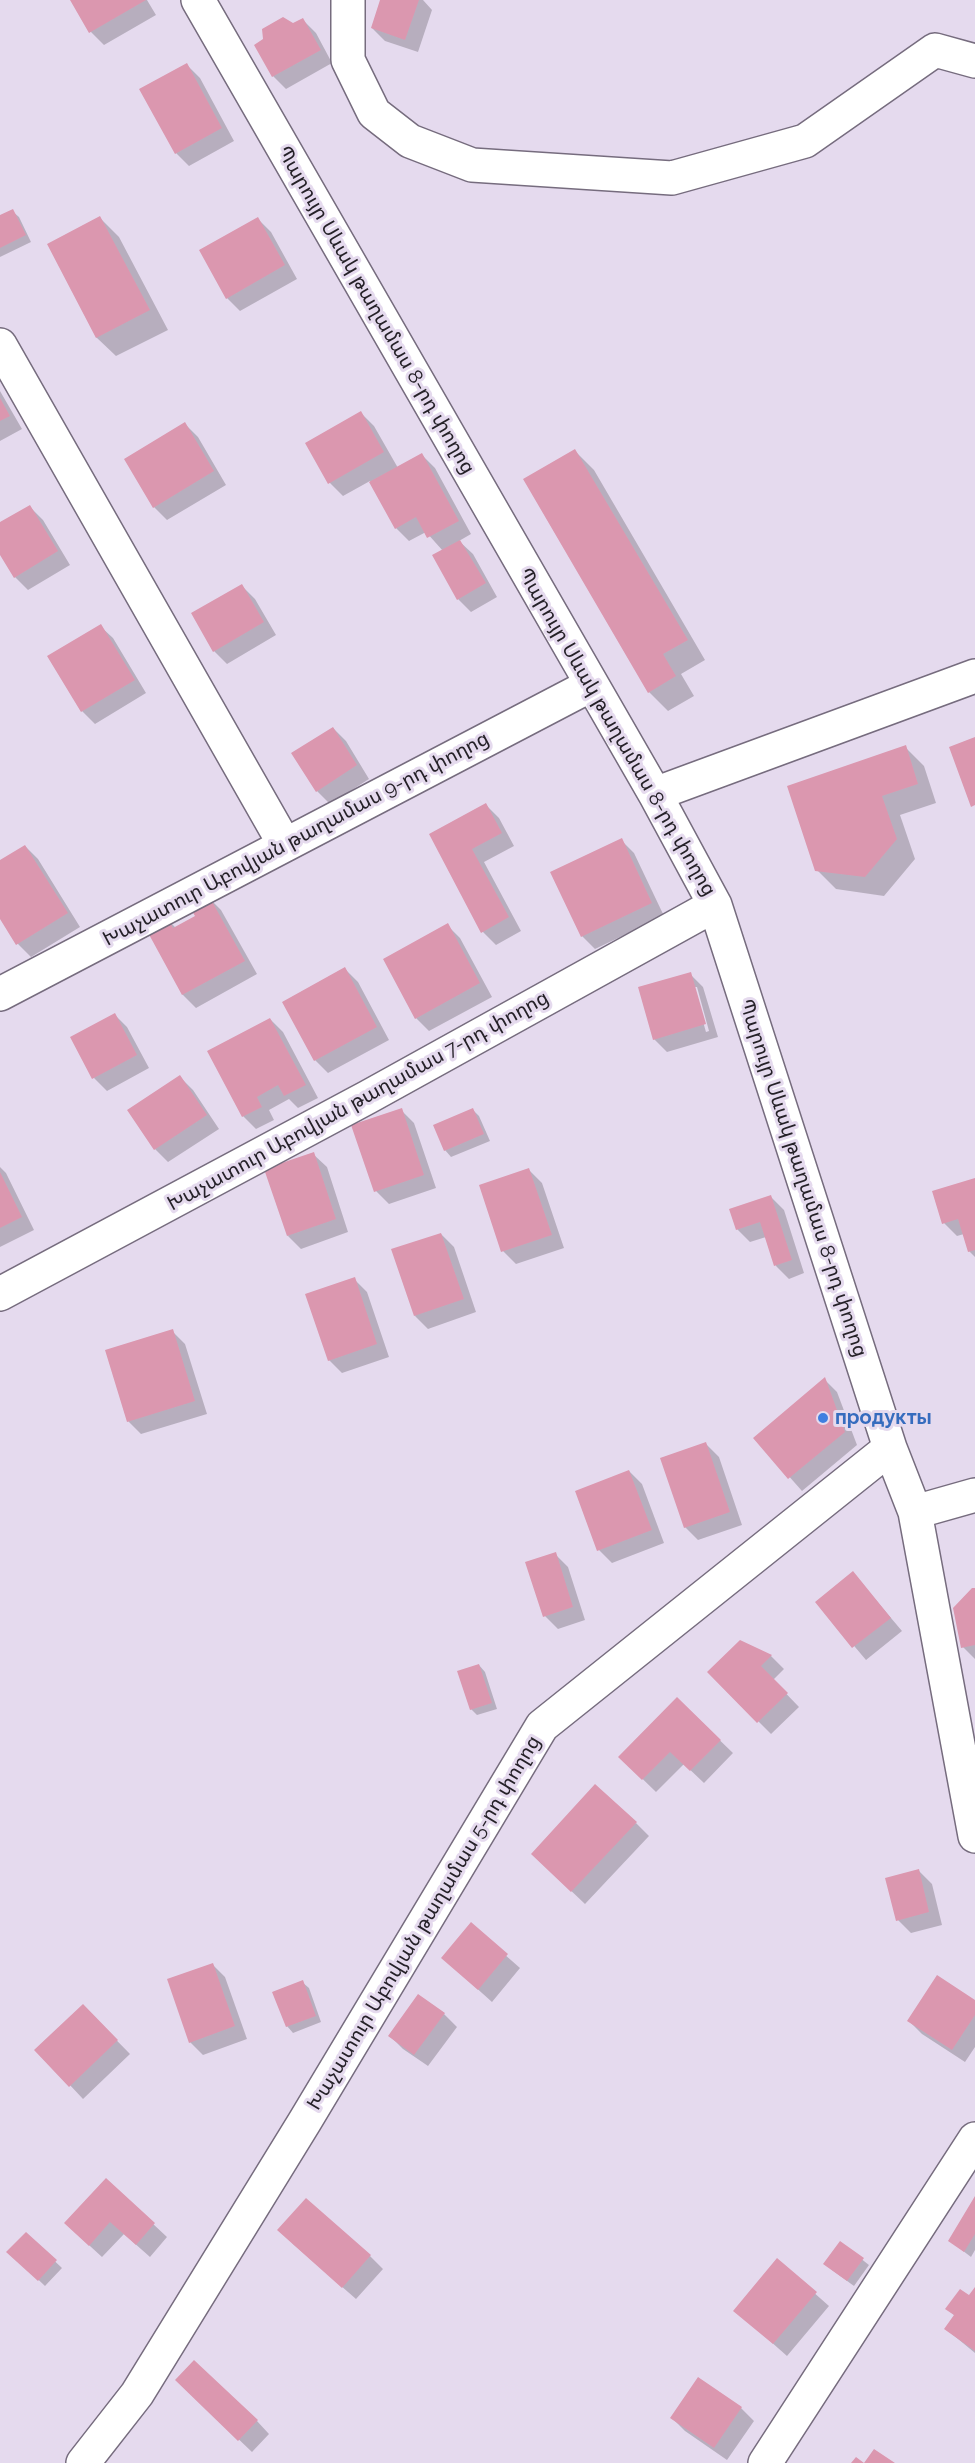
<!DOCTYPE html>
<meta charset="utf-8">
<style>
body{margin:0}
canvas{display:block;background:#e5daee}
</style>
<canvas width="975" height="2463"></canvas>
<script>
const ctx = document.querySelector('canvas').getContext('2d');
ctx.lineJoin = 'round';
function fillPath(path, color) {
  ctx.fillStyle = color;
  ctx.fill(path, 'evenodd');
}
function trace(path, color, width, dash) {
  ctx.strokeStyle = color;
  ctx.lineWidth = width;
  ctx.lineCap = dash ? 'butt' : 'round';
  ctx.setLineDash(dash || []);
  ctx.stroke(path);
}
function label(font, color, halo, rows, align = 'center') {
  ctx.font = font + ' Raleway,"Noto Sans Armenian",sans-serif';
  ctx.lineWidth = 6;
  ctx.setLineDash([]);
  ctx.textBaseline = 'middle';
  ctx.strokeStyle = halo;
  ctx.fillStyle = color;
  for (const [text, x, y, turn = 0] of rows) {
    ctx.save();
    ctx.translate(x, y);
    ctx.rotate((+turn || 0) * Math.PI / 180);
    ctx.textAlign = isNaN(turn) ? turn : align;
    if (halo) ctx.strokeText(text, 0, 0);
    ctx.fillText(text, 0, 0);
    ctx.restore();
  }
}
fillPath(new Path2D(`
 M 72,0 L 147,0 L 156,15 L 104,45 L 91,32 Z
 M 382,0 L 423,0 L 432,10 L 418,52 L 385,41 L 372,28 Z
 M 303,20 L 316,33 L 332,63 L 286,89 L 273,76 L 293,25 Z
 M 187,65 L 200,78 L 234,141 L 189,166 L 176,153 Z
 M 12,211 L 19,217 L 31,242 L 0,257 L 0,217 Z
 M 100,218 L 119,237 L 168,330 L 116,356 L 97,338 L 49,245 Z
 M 258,219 L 271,232 L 297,279 L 240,311 L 227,298 Z
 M 0,391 L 22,429 L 0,441 Z
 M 361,413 L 374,426 L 398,468 L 422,455 L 435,468 L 471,534 L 459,541 L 473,554 L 497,597 L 471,612 L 458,599 L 443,551 L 426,532 L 409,541 L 396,528 L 370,481 L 343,496 L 330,483 L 307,443 Z
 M 185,424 L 198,437 L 226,485 L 167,520 L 154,507 L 126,460 Z
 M 575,451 L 594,470 L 705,660 L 681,674 L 694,696 L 668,711 L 649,692 Z
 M 30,507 L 43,520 L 70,565 L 28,590 L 15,577 L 0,552 L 0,524 Z
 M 242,586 L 255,599 L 276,635 L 227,664 L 214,651 Z
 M 100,626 L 113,638 L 146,693 L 95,724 L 82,711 Z
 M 333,728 L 346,741 L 369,779 L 330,804 L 317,791 Z
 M 905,747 L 924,766 L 936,803 L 900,815 L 915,859 L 884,896 L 836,889 L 817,870 Z
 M 486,805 L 499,818 L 514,846 L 484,862 L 521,931 L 496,945 L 483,932 L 431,835 Z
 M 621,840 L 634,853 L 664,916 L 595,949 L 582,936 Z
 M 25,846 L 38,859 L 80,927 L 31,957 L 18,944 L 0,916 L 0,862 Z
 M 208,897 L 221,910 L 257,974 L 196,1008 L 183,995 L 148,929 L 167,919 L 176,928 L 197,917 Z
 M 447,925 L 460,938 L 492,997 L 429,1031 L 416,1018 Z
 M 345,969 L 358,982 L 389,1040 L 328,1073 L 315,1060 L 284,1002 Z
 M 690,974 L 703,987 L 718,1037 L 667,1052 L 654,1039 ZM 693,987 L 697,987 L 709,1031 L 706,1032 Z
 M 114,1014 L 127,1027 L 149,1068 L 107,1091 L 94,1078 Z
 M 270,1019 L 283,1032 L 318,1098 L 298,1108 L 289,1099 L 269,1110 L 274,1120 L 256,1129 L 243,1116 Z
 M 180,1077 L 193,1090 L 219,1129 L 168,1162 L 155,1149 Z
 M 401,1110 L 414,1123 L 436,1188 L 389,1204 L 376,1191 Z
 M 473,1110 L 479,1116 L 490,1141 L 451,1157 L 445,1150 Z
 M 313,1154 L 327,1167 L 348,1232 L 301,1249 L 288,1236 Z
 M 0,1167 L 6,1173 L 34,1230 L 0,1247 Z
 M 529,1170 L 542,1183 L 564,1248 L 516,1264 L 503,1251 Z
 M 975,1179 L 975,1257 L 969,1251 L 964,1234 L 957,1236 L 944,1223 Z
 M 771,1197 L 784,1210 L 804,1273 L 789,1279 L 776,1266 L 766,1237 L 750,1242 L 737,1229 Z
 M 441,1234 L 454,1247 L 476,1312 L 428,1329 L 415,1316 Z
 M 354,1279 L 367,1292 L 389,1357 L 342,1373 L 329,1360 Z
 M 172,1331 L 185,1344 L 207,1414 L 141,1434 L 128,1421 Z
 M 824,1379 L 837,1392 L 857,1445 L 802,1491 L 755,1438 Z
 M 706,1444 L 719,1457 L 742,1525 L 698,1540 L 685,1527 Z
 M 629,1471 L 642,1484 L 664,1543 L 612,1563 L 599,1550 Z
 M 555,1554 L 568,1567 L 585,1620 L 558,1629 L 545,1616 Z
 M 853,1573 L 902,1631 L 866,1660 L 817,1602 Z
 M 975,1589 L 975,1659 L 963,1647 Z
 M 740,1642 L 771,1656 L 784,1669 L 773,1680 L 799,1707 L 771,1734 L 709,1672 Z
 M 479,1665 L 485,1672 L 497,1709 L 477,1715 L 471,1709 Z
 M 677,1699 L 733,1753 L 704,1783 L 684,1764 L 656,1792 L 620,1757 Z
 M 636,1823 L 649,1836 L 585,1904 L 546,1867 Z
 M 919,1871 L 932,1884 L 942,1925 L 911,1933 L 898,1920 Z
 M 471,1925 L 520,1968 L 492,2002 L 443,1958 Z
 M 212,1964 L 225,1977 L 247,2039 L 203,2055 L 190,2042 Z
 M 302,1982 L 309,1988 L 321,2022 L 293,2033 L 287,2026 Z
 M 975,2002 L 975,2047 L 965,2062 L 922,2034 L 909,2021 Z
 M 83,2006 L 130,2054 L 83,2099 L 37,2050 Z
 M 444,2014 L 457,2027 L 428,2066 L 403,2049 L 390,2036 Z
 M 106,2180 L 167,2237 L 150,2257 L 124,2234 L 102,2257 L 79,2236 Z
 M 975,2199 L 975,2250 L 971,2257 L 950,2241 Z
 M 26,2234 L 62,2268 L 45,2286 L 9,2252 Z
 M 292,2243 L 370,2256 L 383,2269 L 356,2299 Z
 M 841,2243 L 869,2265 L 854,2286 L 832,2270 Z
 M 777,2260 L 829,2306 L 787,2356 L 735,2310 Z
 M 975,2290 L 975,2353 L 946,2329 L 955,2316 L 947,2308 L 970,2297 Z
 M 190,2393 L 257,2421 L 269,2434 L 252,2452 Z
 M 741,2408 L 754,2421 L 727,2460 L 685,2431 L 672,2418 Z`), '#0003');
fillPath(new Path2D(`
 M 70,0 L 146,0 L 89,33 Z
 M 380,0 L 419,0 L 405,40 L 371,28 Z
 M 283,17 L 293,23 L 303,18 L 321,50 L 272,77 L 254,45 L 263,39 L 262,29 Z
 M 187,63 L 222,128 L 175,154 L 139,89 Z
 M 13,209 L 26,235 L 0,248 L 0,215 Z
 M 100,216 L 150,310 L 96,338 L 47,244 Z
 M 258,217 L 285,265 L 226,299 L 199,250 Z
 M 0,398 L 10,416 L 0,421 Z
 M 361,411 L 384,452 L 328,484 L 305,443 Z
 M 185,422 L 214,471 L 153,508 L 124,459 Z
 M 575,449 L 688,640 L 663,654 L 676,676 L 648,693 L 523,479 Z
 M 422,453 L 459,521 L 427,538 L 416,517 L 395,529 L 369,482 Z
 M 30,505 L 58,551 L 14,578 L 0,555 L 0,522 Z
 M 460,540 L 486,583 L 457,600 L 432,555 Z
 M 242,584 L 264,622 L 213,652 L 191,613 Z
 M 101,624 L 135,680 L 81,712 L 47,656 Z
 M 333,727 L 357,765 L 316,792 L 291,753 Z
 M 975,737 L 975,805 L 971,807 L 949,747 Z
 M 906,745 L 918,784 L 882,796 L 897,839 L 865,877 L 815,871 L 787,786 Z
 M 486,803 L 502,833 L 472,849 L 509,917 L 481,933 L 429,834 Z
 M 622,838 L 652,903 L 581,937 L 550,872 Z
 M 25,845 L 68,913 L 16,945 L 0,919 L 0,860 Z
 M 209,896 L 245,961 L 182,995 L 146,929 L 167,917 L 173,928 L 195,916 L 189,906 Z
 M 448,923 L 480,983 L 415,1019 L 383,959 Z
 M 345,967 L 377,1027 L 314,1061 L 282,1002 Z
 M 691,972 L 706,1024 L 653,1040 L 638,987 Z
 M 115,1013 L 137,1055 L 92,1079 L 70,1037 Z
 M 270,1018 L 306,1085 L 284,1096 L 278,1085 L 257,1097 L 262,1107 L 242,1117 L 207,1051 Z
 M 180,1075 L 207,1115 L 154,1150 L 127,1110 Z
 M 402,1108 L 424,1175 L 374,1192 L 351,1125 Z
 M 473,1108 L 484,1134 L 444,1151 L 433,1125 Z
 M 314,1152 L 336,1219 L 287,1236 L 264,1169 Z
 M 529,1168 L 552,1235 L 501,1252 L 479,1185 Z
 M 0,1172 L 22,1217 L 0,1228 Z
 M 975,1178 L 975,1250 L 968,1252 L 958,1219 L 942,1224 L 932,1191 Z
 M 771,1195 L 792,1260 L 774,1266 L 760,1222 L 736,1230 L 729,1209 Z
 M 441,1233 L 464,1299 L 414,1316 L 391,1249 Z
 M 355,1277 L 377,1344 L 328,1361 L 305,1294 Z
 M 173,1329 L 195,1401 L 127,1422 L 105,1350 Z
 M 825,1377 L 845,1432 L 788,1479 L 753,1438 Z
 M 706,1442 L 730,1512 L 684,1528 L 660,1458 Z
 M 629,1470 L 652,1530 L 597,1551 L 575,1491 Z
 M 556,1552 L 573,1607 L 543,1617 L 525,1562 Z
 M 853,1571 L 891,1618 L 852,1648 L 815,1602 Z
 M 972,1588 L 975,1588 L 975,1645 L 961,1648 L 953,1608 Z
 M 740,1640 L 772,1655 L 761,1666 L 788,1693 L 757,1723 L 707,1672 Z
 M 479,1664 L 492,1703 L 470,1710 L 457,1671 Z
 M 677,1697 L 721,1740 L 690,1771 L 670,1752 L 642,1780 L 618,1757 Z
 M 595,1784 L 637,1822 L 571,1892 L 531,1854 Z
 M 919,1869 L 929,1912 L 896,1921 L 885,1878 Z
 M 471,1922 L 508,1954 L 478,1990 L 441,1958 Z
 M 213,1963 L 235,2026 L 189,2043 L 167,1979 Z
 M 937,1975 L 975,2000 L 975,2015 L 952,2050 L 907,2021 Z
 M 303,1980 L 316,2016 L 286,2027 L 272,1992 Z
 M 418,1994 L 445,2013 L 414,2055 L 388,2036 Z
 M 83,2004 L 118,2040 L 69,2087 L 34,2050 Z
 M 106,2178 L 155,2223 L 136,2245 L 110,2222 L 89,2246 L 64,2223 Z
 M 975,2196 L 975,2234 L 964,2252 L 948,2241 Z
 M 306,2198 L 371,2255 L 342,2288 L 277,2230 Z
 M 26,2232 L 57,2260 L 38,2281 L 6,2252 Z
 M 840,2241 L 864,2258 L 847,2281 L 823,2264 Z
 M 777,2258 L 817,2292 L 773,2344 L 733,2311 Z
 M 975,2287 L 975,2351 L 944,2329 L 954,2315 L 945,2309 L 960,2289 L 969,2295 Z
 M 194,2360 L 258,2420 L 238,2441 L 175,2380 Z
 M 698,2377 L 742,2407 L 714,2448 L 670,2418 Z
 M 874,2449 L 895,2463 L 851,2463 L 856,2457 L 864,2463 Z`), '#db97af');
const minor = new Path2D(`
 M 198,0 L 655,794 L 715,905 L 890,1448 L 915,1512 L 975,1836
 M 348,0 L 348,60 L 374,113 L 410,141 L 472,165 L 672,178 L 805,141 L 935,50 L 975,61
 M 0,345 L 285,845
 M 655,794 L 975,676
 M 0,994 L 591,685
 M 0,1294 L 368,1097 L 715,905
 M 915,1512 L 975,1495
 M 83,2463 L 137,2394 L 305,2121 L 542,1726 L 890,1448
 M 765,2463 L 975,2139`);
trace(minor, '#766c7e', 36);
trace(minor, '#fff', 33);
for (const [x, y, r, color] of [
 [823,1418,6,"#3f7fe0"]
]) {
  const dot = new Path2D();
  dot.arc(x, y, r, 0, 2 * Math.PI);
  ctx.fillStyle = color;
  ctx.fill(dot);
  trace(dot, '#e5daee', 2);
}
label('20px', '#252128', '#e5daee', [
 ["Պարույր Սևակ թաղամաս 8-րդ փողոց",376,310,60],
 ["Պարույր Սևակ թաղամաս 8-րդ փողոց",617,732,60],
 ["Խաչատուր Աբովյան թաղամաս 9-րդ փողոց",296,839,-28],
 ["Խաչատուր Աբովյան թաղամաս 7-րդ փողոց",358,1101,-29],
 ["Պարույր Սևակ թաղամաս 8-րդ փողոց",803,1178,72],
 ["Խաչատուր Աբովյան թաղամաս 5-րդ փողոց",424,1923,-59]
]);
label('bold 20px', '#366cbe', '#e5daee', [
 ["продукты",835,1418]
], 'left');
</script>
